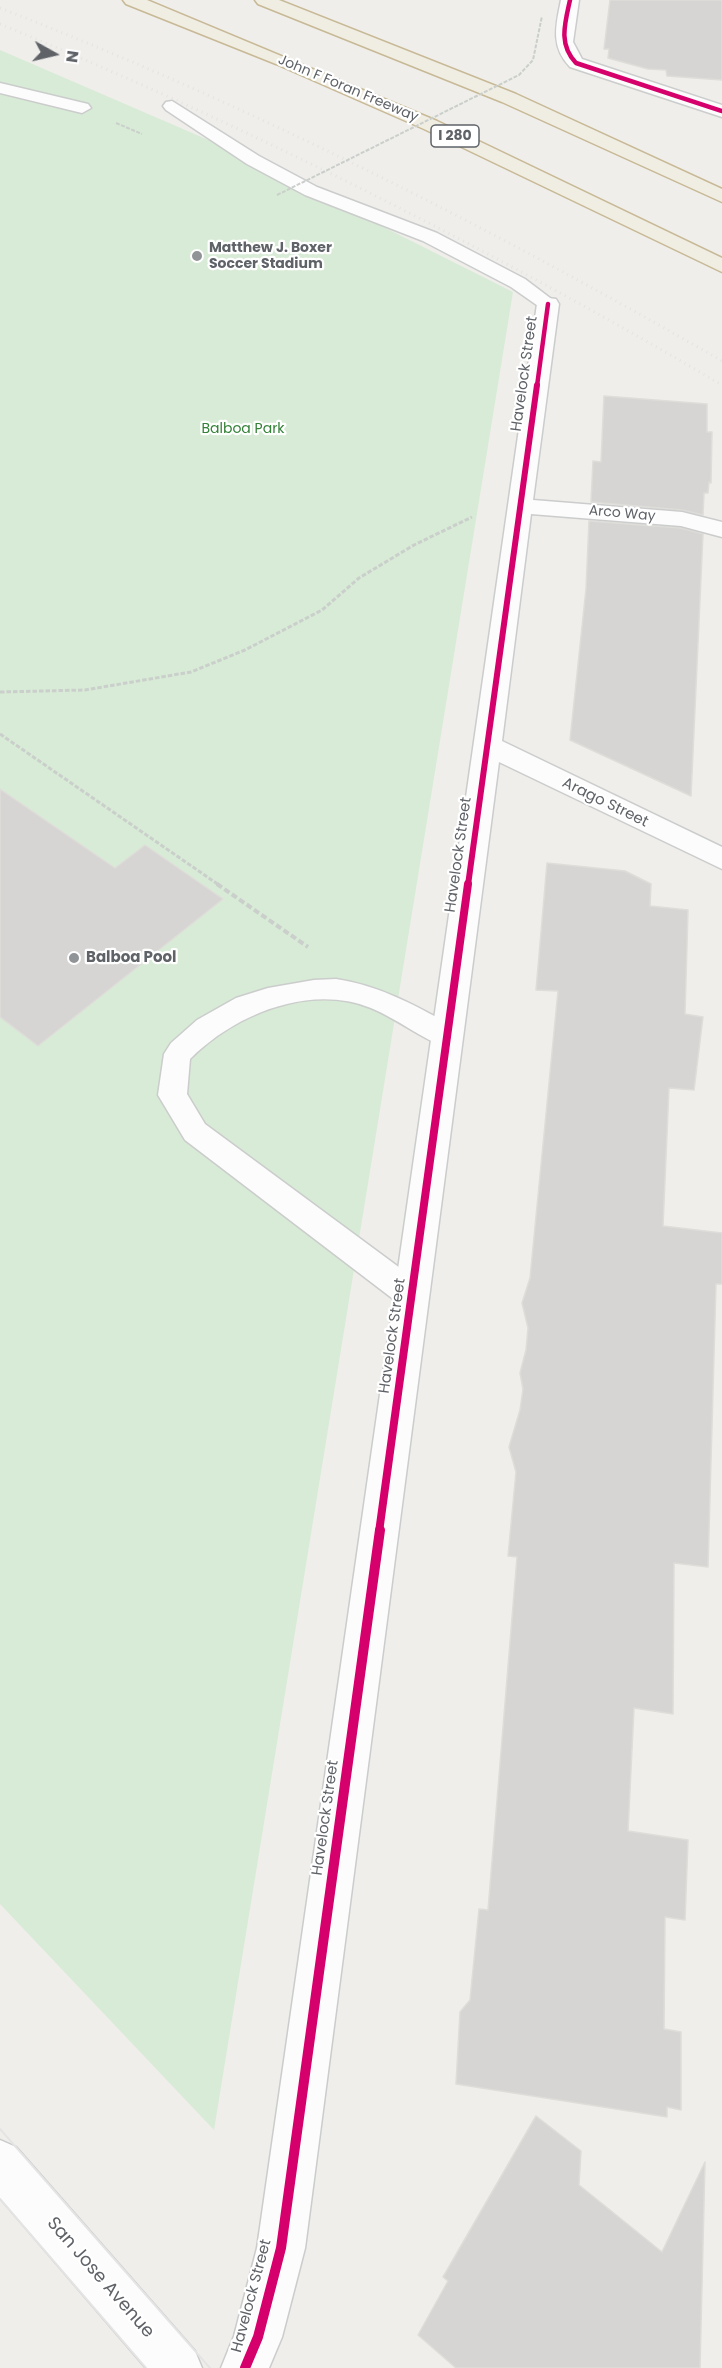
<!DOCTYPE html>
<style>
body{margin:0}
#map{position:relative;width:722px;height:2368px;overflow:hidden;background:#efeeea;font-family:Poppins,sans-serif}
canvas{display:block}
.north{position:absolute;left:24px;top:24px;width:60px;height:60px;-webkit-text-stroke:4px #fff;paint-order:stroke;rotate:98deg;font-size:16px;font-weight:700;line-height:24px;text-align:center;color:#5f6368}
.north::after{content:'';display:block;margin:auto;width:21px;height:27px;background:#5f6368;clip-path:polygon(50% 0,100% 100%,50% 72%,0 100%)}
</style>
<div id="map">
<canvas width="722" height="2368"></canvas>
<div class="north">N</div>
</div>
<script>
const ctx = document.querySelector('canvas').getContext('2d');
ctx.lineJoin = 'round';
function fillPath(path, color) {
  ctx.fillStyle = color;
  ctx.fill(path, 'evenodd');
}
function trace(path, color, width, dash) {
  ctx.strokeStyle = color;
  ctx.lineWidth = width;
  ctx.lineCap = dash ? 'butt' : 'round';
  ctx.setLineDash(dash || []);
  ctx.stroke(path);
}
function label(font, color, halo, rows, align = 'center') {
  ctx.font = font + ' Poppins,sans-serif';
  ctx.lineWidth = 4.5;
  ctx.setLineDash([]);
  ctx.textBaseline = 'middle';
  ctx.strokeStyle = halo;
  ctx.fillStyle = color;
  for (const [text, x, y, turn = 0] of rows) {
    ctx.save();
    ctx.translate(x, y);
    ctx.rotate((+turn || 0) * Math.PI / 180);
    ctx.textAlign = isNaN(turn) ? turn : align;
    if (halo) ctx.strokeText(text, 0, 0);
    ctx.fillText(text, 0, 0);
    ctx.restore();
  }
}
fillPath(new Path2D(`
 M 0,50 L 220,145 L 513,292 L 214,2130 L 0,1904 Z`), '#d8ebd6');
const building = new Path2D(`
 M 610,0 L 722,0 L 722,80 L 667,76 L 666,70 L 648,69 L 608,58 L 609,49 L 604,49 Z
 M 604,396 L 707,404 L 707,432 L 712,432 L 711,483 L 709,482 L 708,493 L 704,493 L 703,515 L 682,510 L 591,502 L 593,461 L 601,462 Z
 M 589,521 L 681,528 L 703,534 L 691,796 L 570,740 L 586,589 Z
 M 0,789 L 115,868 L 145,845 L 223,899 L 38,1046 L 0,1017 Z
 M 547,863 L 625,871 L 651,884 L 650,906 L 688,910 L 685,1014 L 703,1017 L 694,1090 L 669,1088 L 663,1226 L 722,1233 L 722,1284 L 716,1284 L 708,1567 L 674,1563 L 673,1714 L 634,1708 L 628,1831 L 688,1840 L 685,1920 L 665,1917 L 664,2029 L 681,2032 L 681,2110 L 667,2107 L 667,2117 L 456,2084 L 460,2012 L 470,2000 L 479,1909 L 488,1910 L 517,1557 L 508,1556 L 516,1472 L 509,1447 L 520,1410 L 523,1389 L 520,1373 L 526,1350 L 528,1328 L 522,1303 L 530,1278 L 558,991 L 536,990 Z
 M 536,2116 L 581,2151 L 579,2185 L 662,2252 L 705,2162 L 700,2368 L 456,2368 L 418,2335 L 448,2281 L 443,2277 Z`);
fillPath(building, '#d6d5d3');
trace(building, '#deddd9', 1.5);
const service = new Path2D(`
 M 0,83 L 88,104 L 91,108 L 82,113 L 0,93 Z
 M 172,101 L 259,156 L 317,187 L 437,233 L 525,279 L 558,304 L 555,308 L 541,308 L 511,287 L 423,241 L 305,195 L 247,164 L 166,110 L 163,106 L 166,102 Z
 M 336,979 C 382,986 418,1007 458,1029 L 462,1037 L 458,1045 L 448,1048 C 421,1039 398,1019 371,1008 C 309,983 234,1015 190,1059 L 187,1094 L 205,1124 L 423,1285 L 428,1295 L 423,1305 L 412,1309 L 401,1305 L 185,1140 L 158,1095 L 164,1054 L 171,1043 L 197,1020 L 236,998 L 268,988 L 314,980 Z`);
const minor = new Path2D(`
 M 561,0 L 579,0 L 573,42 L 582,59 L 722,105 L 722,117 L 570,67 C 550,46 556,25 561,0 Z
 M 548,298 L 556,299 L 559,304 L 533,500 L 682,512 L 722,522 L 722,537 L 681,526 L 531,514 L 502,741 L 722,847 L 722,869 L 499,762 L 305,2248 L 282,2337 L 269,2368 L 221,2368 L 234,2336 L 257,2248 L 537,304 L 540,299 Z`);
const secondary = new Path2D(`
 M 0,2140 L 16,2147 L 195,2351 L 202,2368 L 146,2368 L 0,2198 Z`);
const motorway = new Path2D(`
 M 123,0 L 147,0 L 437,121 L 722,258 L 722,272 L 424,129 L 276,64 L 126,4 Z
 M 255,0 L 279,0 L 516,94 L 722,189 L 722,202 L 502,102 L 258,4 Z`);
trace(service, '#cbcccc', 3);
trace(minor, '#cbcccc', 3);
trace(secondary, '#cacacb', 3);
trace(motorway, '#c8b996', 3);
trace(new Path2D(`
 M 116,123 L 142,134`), '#cacfcc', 2, [4, 1.5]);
trace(new Path2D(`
 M 0,692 L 85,690 L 191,672 L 245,650 L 322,610 L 359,578 L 414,545 L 472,517
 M 0,734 L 219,885`), '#cacfcc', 3, [4.5, 2]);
trace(new Path2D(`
 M 217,884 L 308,947`), '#cacfcc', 4, [6, 3]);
fillPath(service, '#fdfcfc');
fillPath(minor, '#fdfcfc');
fillPath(secondary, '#fdfcfc');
fillPath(motorway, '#f0ede3');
trace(new Path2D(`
 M 0,2129 L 210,2368
 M 0,2199 L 146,2368`), '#e4e4e4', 2);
trace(new Path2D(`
 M 0,8 C 252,106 488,226 722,361
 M 0,24 C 250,127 489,248 722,385`), '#e4e4e4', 3, [1, 4.5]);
trace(new Path2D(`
 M 277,195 L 519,75 L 533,60 L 542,16`), '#cacfcc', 2, [4, 1.5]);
trace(new Path2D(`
 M 570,0 C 565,23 558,44 576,63 L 722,111
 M 537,386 L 548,304`), '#d6006c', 4.5);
trace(new Path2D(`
 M 468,885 L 537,385`), '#d6006c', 6);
trace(new Path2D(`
 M 379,1532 L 468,884`), '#d6006c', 8);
trace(new Path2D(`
 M 245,2368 L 258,2337 L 281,2248 L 380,1530`), '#d6006c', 10);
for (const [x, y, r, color] of [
 [197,256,6,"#919496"],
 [74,958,6,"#919496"]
]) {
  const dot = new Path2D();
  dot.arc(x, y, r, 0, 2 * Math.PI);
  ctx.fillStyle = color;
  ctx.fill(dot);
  trace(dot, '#fff', 2);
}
label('14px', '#5f6368', '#fff', [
 ["John F Foran Freeway",348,89,23],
 ["Arco Way",622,514,5]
]);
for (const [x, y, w] of [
 [455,136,48]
]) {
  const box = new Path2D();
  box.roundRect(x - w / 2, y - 11, w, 22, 4.5);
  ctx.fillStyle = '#fff';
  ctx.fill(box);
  trace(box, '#5f6368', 1.5);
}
label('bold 14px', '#5f6368', null, [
 ["I 280",455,136]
]);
label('bold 14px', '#5f6368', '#fff', [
 ["Matthew J. Boxer",209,248],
 ["Soccer Stadium",209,264]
], 'left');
label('14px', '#348238', '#fff', [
 ["Balboa Park",243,429]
]);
label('15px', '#5f6368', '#fff', [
 ["Havelock Street",525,374,-82],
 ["Arago Street",605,803,26],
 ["Havelock Street",459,855,-82],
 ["Havelock Street",393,1336,-82],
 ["Havelock Street",326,1818,-82],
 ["Havelock Street",252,2296,-75]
]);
label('bold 15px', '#5f6368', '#fff', [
 ["Balboa Pool",86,958]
], 'left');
label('18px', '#5f6368', '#fff', [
 ["San Jose Avenue",100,2278,49]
]);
</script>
